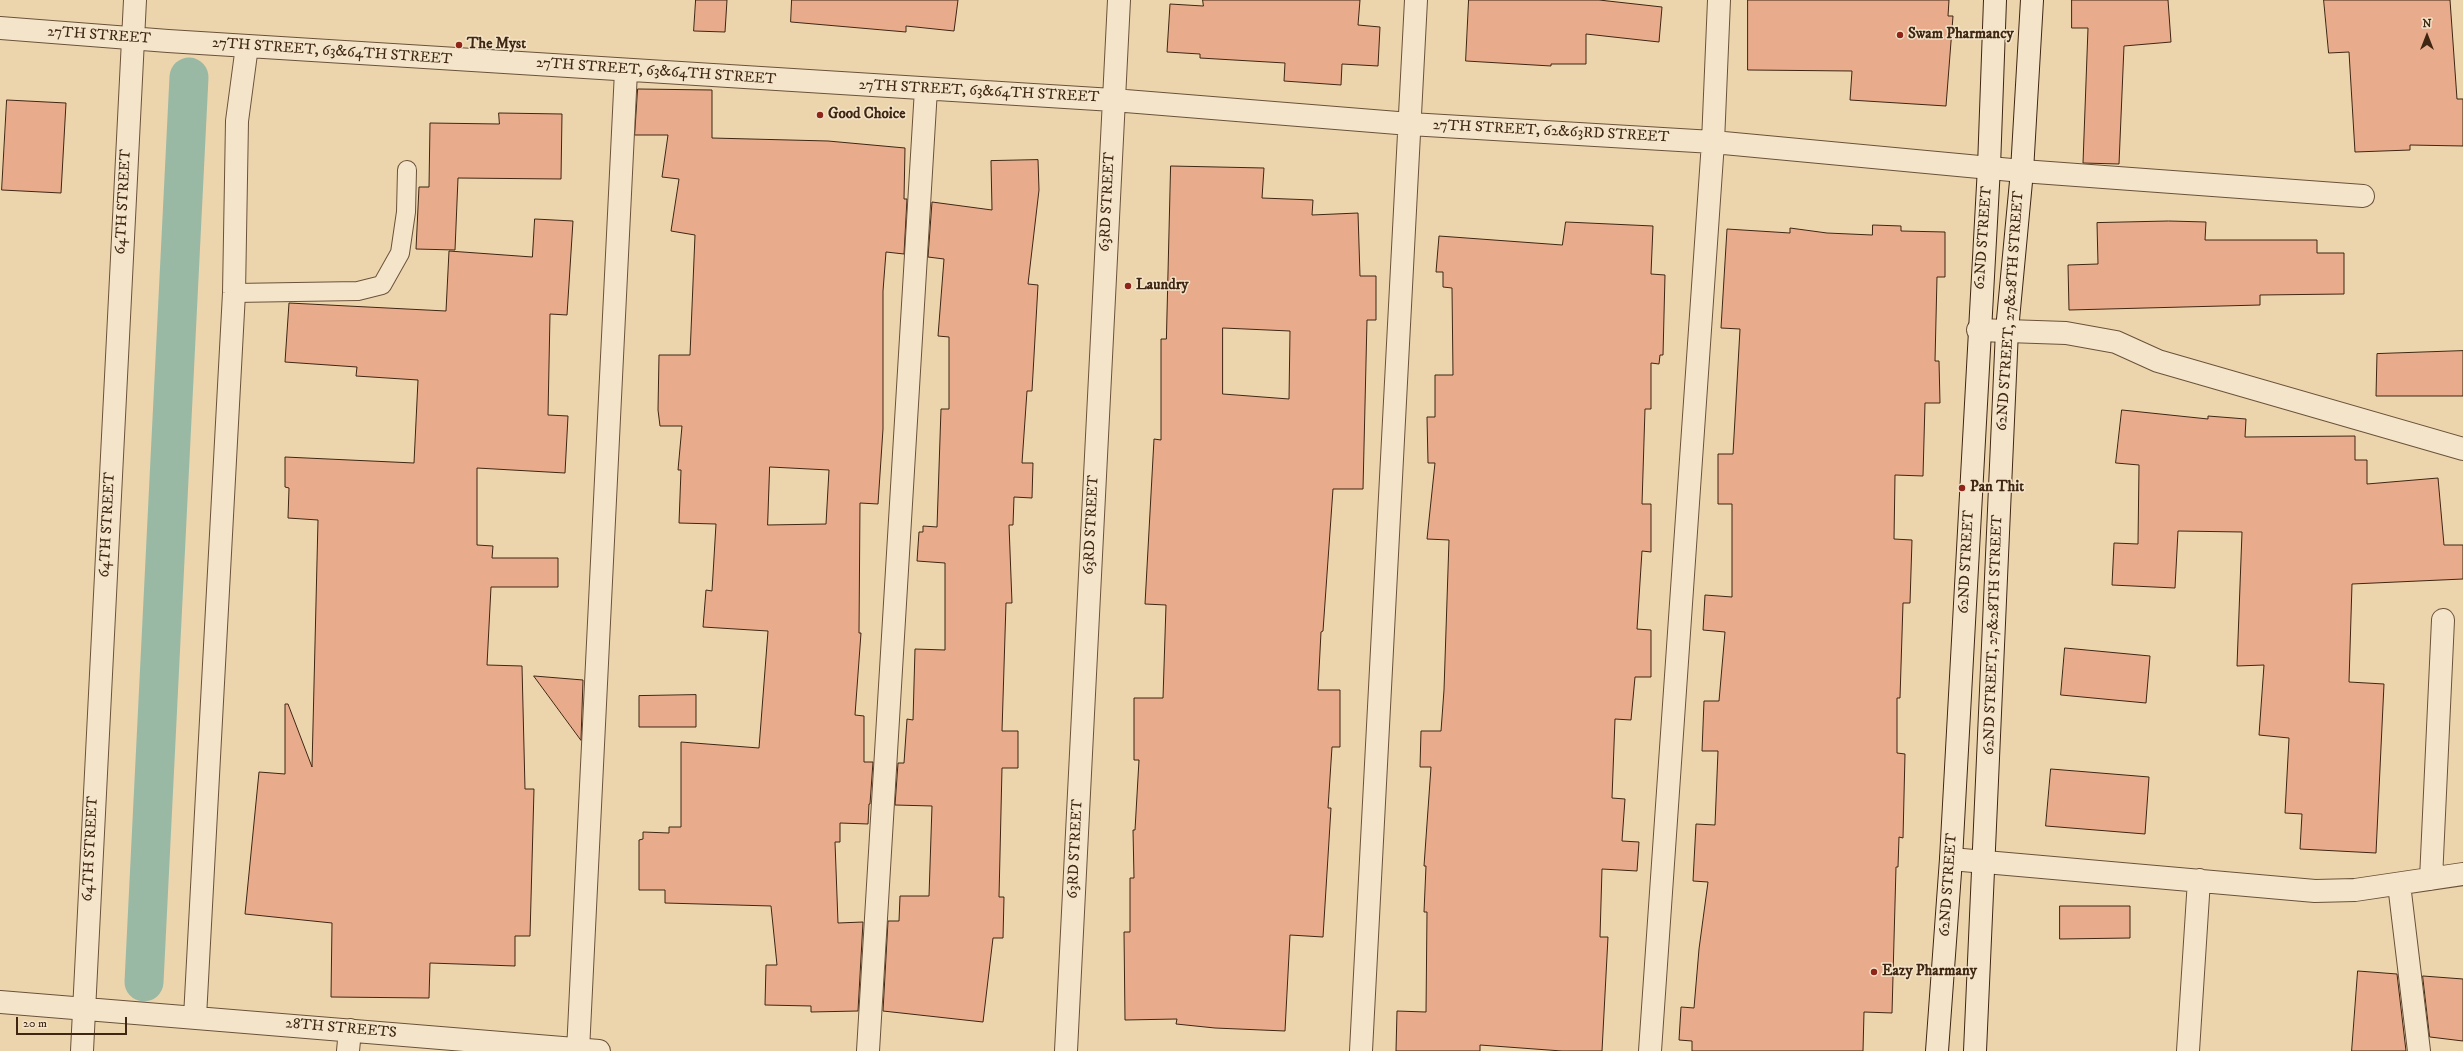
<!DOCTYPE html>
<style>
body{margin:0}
#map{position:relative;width:2463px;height:1051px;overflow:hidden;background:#ecd5ad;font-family:"IM FELL DW Pica",serif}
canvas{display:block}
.north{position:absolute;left:2407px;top:16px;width:40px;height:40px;-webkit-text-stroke:3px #f3e4ca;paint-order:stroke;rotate:0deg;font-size:11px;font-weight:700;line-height:16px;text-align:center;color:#3f2613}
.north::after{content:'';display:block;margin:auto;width:14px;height:18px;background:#3f2613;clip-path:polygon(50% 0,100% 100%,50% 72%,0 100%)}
.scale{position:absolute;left:16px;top:1017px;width:111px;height:18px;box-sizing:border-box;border:2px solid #3f2613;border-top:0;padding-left:5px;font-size:12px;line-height:14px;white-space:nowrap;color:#3f2613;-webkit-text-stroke:3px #f3e4ca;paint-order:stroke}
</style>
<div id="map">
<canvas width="2463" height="1051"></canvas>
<div class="north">N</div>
<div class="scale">20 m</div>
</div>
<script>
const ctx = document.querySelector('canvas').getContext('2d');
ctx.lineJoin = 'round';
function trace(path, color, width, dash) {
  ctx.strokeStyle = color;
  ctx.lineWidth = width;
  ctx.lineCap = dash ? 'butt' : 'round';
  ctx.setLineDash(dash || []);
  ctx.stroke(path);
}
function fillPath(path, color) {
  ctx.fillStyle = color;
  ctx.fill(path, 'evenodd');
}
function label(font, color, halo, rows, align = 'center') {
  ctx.font = font + ' "IM FELL DW Pica",serif';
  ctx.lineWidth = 3;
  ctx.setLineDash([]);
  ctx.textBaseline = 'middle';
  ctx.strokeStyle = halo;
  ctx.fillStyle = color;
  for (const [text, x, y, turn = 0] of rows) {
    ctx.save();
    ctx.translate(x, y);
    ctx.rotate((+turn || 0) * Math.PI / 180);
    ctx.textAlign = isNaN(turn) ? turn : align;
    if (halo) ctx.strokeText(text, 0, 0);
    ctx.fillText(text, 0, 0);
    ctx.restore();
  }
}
trace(new Path2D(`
 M 144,982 L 189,77`), '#9ab9a4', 39);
const building = new Path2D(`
 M 696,0 L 727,0 L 725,32 L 694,31 Z
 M 792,0 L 958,0 L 954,31 L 906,26 L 906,32 L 791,22 Z
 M 1203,0 L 1360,0 L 1358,25 L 1380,27 L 1378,66 L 1342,64 L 1341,85 L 1284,81 L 1285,63 L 1200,58 L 1200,54 L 1167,52 L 1170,4 L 1203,6 Z
 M 1469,0 L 1599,0 L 1662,7 L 1659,42 L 1586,34 L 1586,64 L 1551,64 L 1551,66 L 1466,61 Z
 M 1748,0 L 1949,0 L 1948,16 L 1953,16 L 1946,106 L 1850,100 L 1852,71 L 1748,70 Z
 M 2072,0 L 2168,0 L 2171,42 L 2124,46 L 2119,164 L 2083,163 L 2088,28 L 2072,28 Z
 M 2324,0 L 2450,0 L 2457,99 L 2463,99 L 2463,146 L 2410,145 L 2410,150 L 2355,152 L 2349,52 L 2329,53 Z
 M 638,89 L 712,90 L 712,138 L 828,141 L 905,148 L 904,199 L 907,199 L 904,254 L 886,252 L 883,291 L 883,429 L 878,504 L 860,503 L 859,633 L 861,633 L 855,715 L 864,716 L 864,762 L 873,762 L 870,804 L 869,804 L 868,824 L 840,823 L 840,842 L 835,842 L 838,923 L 863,922 L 858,1011 L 811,1012 L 811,1006 L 765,1005 L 766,965 L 777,965 L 771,906 L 665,903 L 665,890 L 639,890 L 639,840 L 643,839 L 643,832 L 669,833 L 669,827 L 681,827 L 681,742 L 759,748 L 768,631 L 703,627 L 706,590 L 712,591 L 716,524 L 679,523 L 681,470 L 678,470 L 682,426 L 660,426 L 658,410 L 659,355 L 690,355 L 695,235 L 671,231 L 679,179 L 662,177 L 668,135 L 635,135 ZM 770,467 L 829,470 L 826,524 L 768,525 Z
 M 7,100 L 66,103 L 61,193 L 2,190 Z
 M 499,113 L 562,114 L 561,179 L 458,178 L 455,250 L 416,249 L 419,187 L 429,187 L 430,123 L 499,124 Z
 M 1038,160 L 1039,190 L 1028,284 L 1038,285 L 1032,391 L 1027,391 L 1022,463 L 1033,463 L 1032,498 L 1014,497 L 1013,525 L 1009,525 L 1012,603 L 1006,603 L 1002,731 L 1018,731 L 1018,768 L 1002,768 L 999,897 L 1004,897 L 1003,938 L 993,938 L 983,1022 L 883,1011 L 888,921 L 899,921 L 900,896 L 929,896 L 932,806 L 895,805 L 898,763 L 904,763 L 907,719 L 913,720 L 915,649 L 945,650 L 945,563 L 917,561 L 919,532 L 923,532 L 923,526 L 937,527 L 941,409 L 949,409 L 949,337 L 938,336 L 944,259 L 928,257 L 932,202 L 992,210 L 991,161 Z
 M 1171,166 L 1264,168 L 1262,198 L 1313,200 L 1312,215 L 1358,213 L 1360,276 L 1376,276 L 1376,320 L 1367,320 L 1363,489 L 1333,489 L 1323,631 L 1321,632 L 1318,690 L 1340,690 L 1340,747 L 1332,747 L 1328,808 L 1331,808 L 1323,937 L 1290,935 L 1285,1031 L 1215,1028 L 1176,1024 L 1177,1019 L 1125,1020 L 1124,932 L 1130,932 L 1130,878 L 1134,878 L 1133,830 L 1135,830 L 1139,760 L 1134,760 L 1134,698 L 1163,698 L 1166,605 L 1145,604 L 1154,439 L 1161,440 L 1161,339 L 1166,339 ZM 1223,328 L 1290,331 L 1289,399 L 1223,394 Z
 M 535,219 L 573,221 L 567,315 L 550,314 L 548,415 L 568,416 L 565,473 L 477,468 L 477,545 L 493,546 L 492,558 L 558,558 L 558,587 L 491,587 L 487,665 L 522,666 L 525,789 L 534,789 L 530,936 L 515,936 L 515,966 L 430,963 L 429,998 L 331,997 L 332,923 L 245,914 L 259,772 L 285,774 L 285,704 L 288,704 L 312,767 L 318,520 L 288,518 L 289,488 L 285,487 L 285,457 L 414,463 L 418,380 L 356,376 L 357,367 L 285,362 L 289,303 L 446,311 L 449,251 L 532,257 Z
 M 2169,221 L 2206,222 L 2205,240 L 2317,240 L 2317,253 L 2344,253 L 2344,294 L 2260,295 L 2260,305 L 2069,310 L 2068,265 L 2098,264 L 2097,223 Z
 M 1566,222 L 1653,226 L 1651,274 L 1665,275 L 1663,355 L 1660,355 L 1659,364 L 1651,363 L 1651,409 L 1645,409 L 1642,504 L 1651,504 L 1651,552 L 1642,551 L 1637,629 L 1651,630 L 1651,677 L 1635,677 L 1631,720 L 1615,719 L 1612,798 L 1625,799 L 1622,841 L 1639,842 L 1637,871 L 1602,869 L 1600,937 L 1608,937 L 1602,1051 L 1562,1051 L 1480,1045 L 1480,1051 L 1396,1051 L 1397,1011 L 1426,1012 L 1427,912 L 1424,912 L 1426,866 L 1424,866 L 1431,767 L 1420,767 L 1421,731 L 1441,731 L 1444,690 L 1449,540 L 1427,539 L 1435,463 L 1428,463 L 1427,417 L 1435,417 L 1435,375 L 1453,375 L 1452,288 L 1443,287 L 1443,272 L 1436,272 L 1439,236 L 1562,245 Z
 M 1873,225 L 1901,226 L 1901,231 L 1945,232 L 1945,277 L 1937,277 L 1935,361 L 1939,361 L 1940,403 L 1925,403 L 1923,476 L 1895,475 L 1894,539 L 1912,540 L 1910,603 L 1903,603 L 1900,698 L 1897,698 L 1897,753 L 1905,754 L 1903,838 L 1899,837 L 1898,867 L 1896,867 L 1892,1013 L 1864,1012 L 1863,1051 L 1692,1051 L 1692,1041 L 1679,1040 L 1681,1007 L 1694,1008 L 1699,949 L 1708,882 L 1693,881 L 1696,824 L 1715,825 L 1718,751 L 1702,751 L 1704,701 L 1719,701 L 1725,632 L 1703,630 L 1705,595 L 1732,597 L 1732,504 L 1718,504 L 1718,454 L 1733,454 L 1740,329 L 1721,328 L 1727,229 L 1790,233 L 1790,228 L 1827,233 L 1872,235 Z
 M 2463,351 L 2463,396 L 2376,396 L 2377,354 Z
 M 2122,410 L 2208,419 L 2208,416 L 2246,419 L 2245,437 L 2355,436 L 2355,460 L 2367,460 L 2367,484 L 2438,478 L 2444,545 L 2463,545 L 2463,579 L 2352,584 L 2349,682 L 2384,684 L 2376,853 L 2300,849 L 2302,814 L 2285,813 L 2289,738 L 2259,735 L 2264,665 L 2237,666 L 2242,532 L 2178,531 L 2175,588 L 2112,585 L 2114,543 L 2138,544 L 2139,465 L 2116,463 Z
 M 2065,648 L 2150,656 L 2146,703 L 2061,695 Z
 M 534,676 L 583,680 L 581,740 Z
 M 696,695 L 696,727 L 639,727 L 639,696 Z
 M 2051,769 L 2149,777 L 2145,834 L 2046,826 Z
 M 2060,906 L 2130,906 L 2130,938 L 2060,939 Z
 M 2358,971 L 2397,974 L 2406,1051 L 2352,1051 Z
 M 2423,976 L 2463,979 L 2463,1041 L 2430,1037 Z`);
fillPath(building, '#e8ab8c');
trace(building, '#3f2613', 1);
const service = new Path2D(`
 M 234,293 L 358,291 L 382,285 L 400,253 L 406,212 L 407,170`);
const minor = new Path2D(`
 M 0,28 L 168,41 L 1113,100 L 1410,124 L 1713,142 L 2022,171 L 2363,196
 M 1978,330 L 2066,333 L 2116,342 L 2158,361 L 2463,449
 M 1951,859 L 2315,891 L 2355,890 L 2463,874
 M 2431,879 L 2443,620
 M 2399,884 L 2419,1051
 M 0,1002 L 599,1051
 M 195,1017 L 234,293 L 237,121 L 247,46
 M 82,1051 L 135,0
 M 348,1051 L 350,1030
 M 578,1051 L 626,71
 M 868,1051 L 926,89
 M 1066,1051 L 1119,0
 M 1361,1051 L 1416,0
 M 1650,1051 L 1713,142 L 1719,0
 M 2188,1051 L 2199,880`);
const secondary = new Path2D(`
 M 1937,1051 L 1951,859 L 1989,167 L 1995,0
 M 1975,1051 L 2007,330 L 2022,171 L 2032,0`);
trace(service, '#6a523a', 20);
trace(minor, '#6a523a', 24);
trace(secondary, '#3f2613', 24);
trace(service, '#f3e4ca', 18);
trace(minor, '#f3e4ca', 22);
trace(secondary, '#f3e4ca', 22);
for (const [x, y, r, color] of [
 [1900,35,4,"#8f2418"],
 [459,45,4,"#8f2418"],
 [820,115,4,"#8f2418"],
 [1128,286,4,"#8f2418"],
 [1962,488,4,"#8f2418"],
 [1874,972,4,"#8f2418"]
]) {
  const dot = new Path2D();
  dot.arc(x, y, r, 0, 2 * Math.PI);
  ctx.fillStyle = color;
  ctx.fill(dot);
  trace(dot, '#f3e4ca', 1.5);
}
label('bold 15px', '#3f2613', '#f3e4ca', [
 ["Swam Pharmancy",1908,35],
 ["The Myst",467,45],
 ["Good Choice",828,115],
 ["Laundry",1136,286],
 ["Pan Thit",1970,488],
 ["Eazy Pharmany",1882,972]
], 'left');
label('15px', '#3f2613', '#f3e4ca', [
 ["27TH STREET",99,36,4],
 ["27TH STREET, 63&64TH STREET",332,52,4],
 ["27TH STREET, 63&64TH STREET",656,72,4],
 ["27TH STREET, 63&64TH STREET",979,92,3],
 ["27TH STREET, 62&63RD STREET",1551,132,3],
 ["64TH STREET",124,202,-87],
 ["63RD STREET",1108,202,-87],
 ["62ND STREET",1984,238,-86],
 ["62ND STREET, 27&28TH STREET",2011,311,-86],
 ["64TH STREET",108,525,-87],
 ["63RD STREET",1092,525,-87],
 ["62ND STREET",1967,562,-87],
 ["62ND STREET, 27&28TH STREET",1994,635,-88],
 ["64TH STREET",91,849,-87],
 ["63RD STREET",1076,849,-87],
 ["62ND STREET",1949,885,-86],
 ["28TH STREETS",341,1029,5]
]);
</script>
